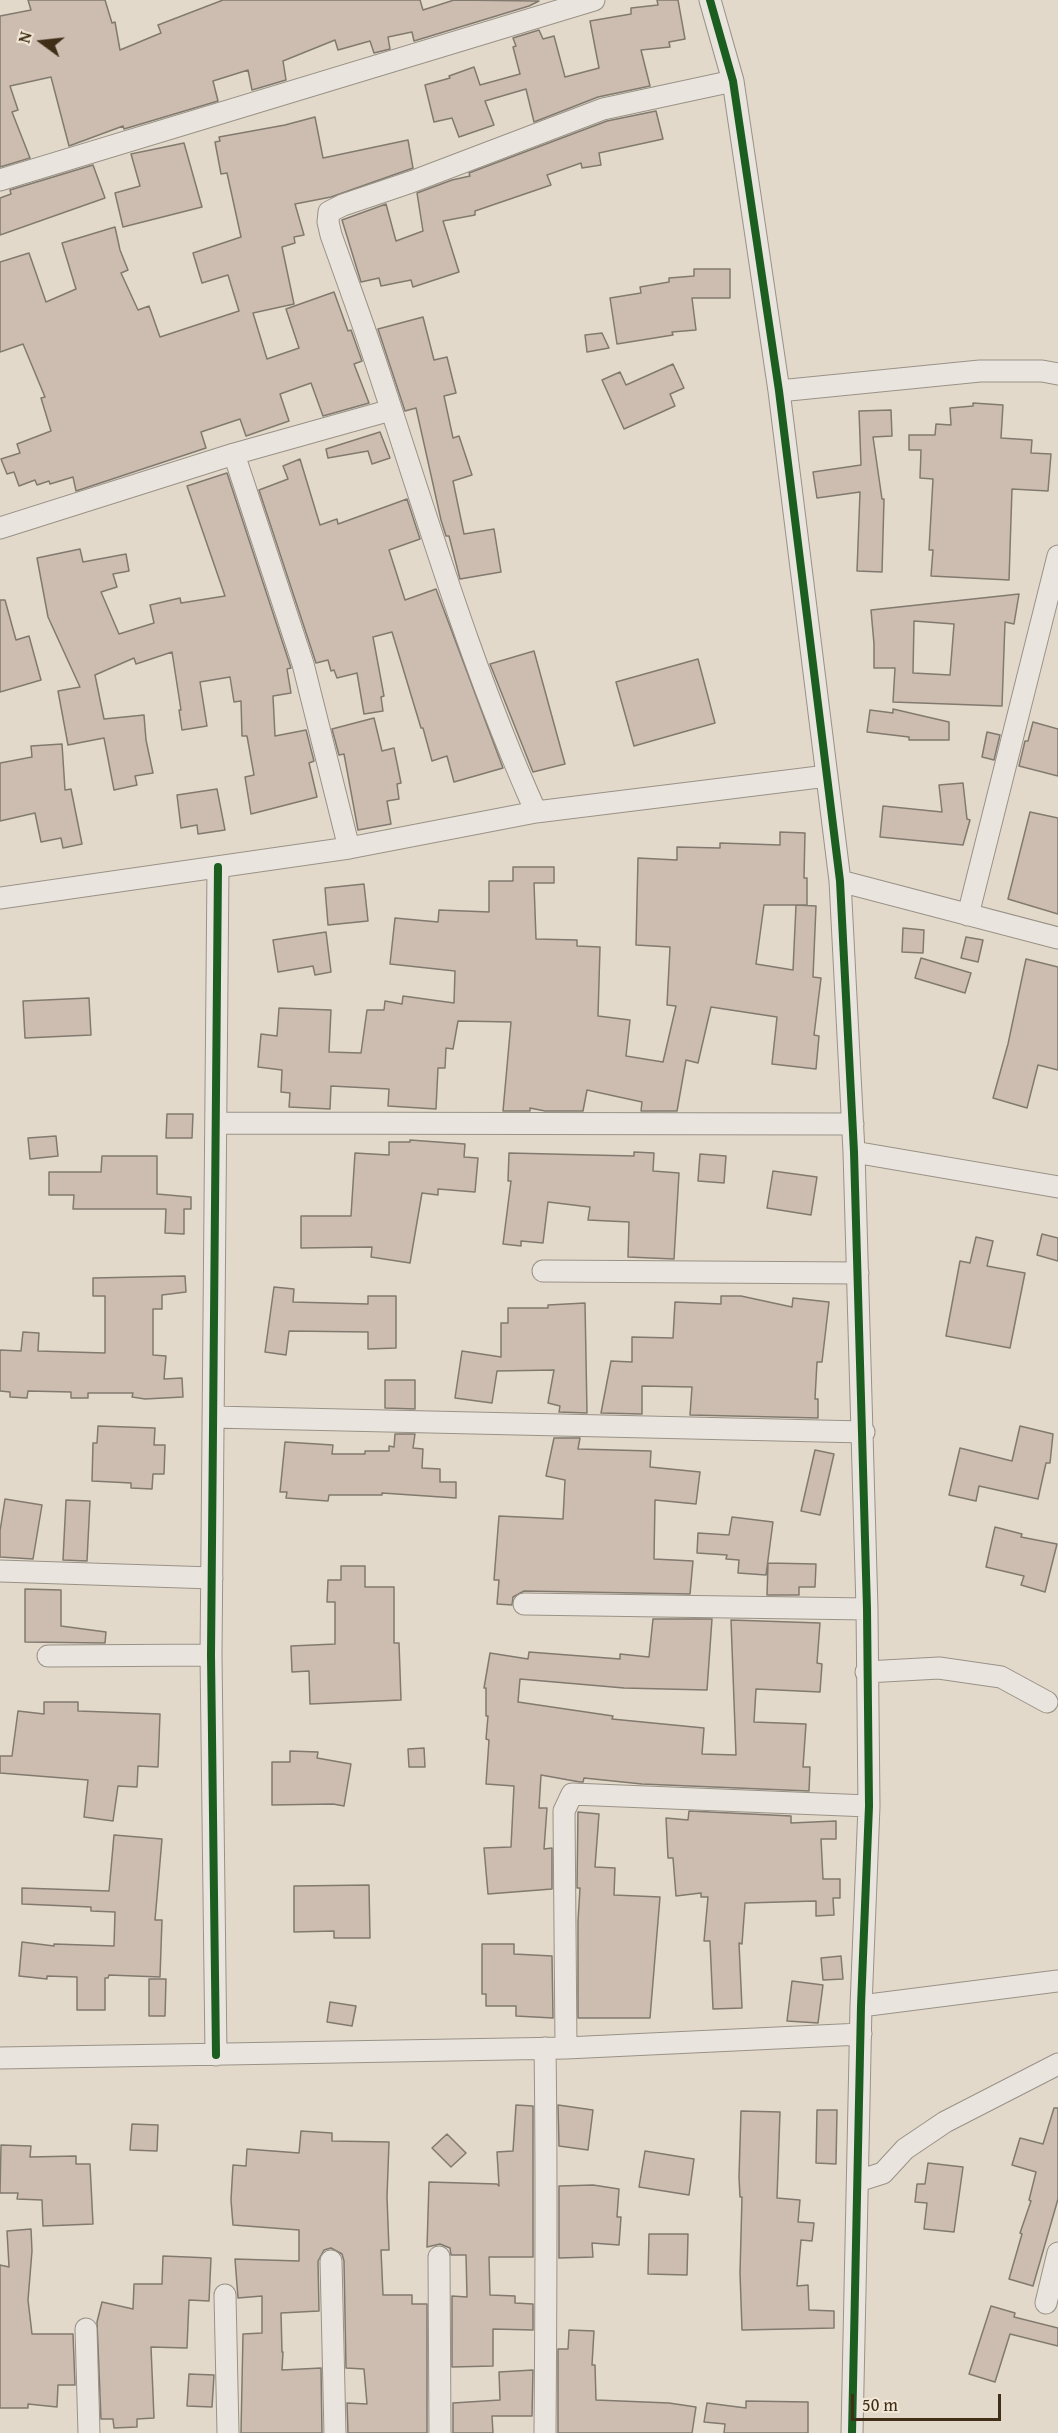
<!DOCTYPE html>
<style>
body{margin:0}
#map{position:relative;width:1058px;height:2433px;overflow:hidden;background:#e3d9cb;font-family:"Gentium Book Plus",serif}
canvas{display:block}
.north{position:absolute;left:12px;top:12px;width:60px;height:60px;-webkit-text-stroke:4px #f3e8d7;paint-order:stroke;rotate:285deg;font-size:16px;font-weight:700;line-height:24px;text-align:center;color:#402e16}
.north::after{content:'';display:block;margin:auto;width:21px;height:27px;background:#402e16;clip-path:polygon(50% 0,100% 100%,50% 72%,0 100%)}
.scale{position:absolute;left:851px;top:2394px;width:150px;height:27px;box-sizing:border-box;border:3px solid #402e16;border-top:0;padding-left:8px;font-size:18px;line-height:21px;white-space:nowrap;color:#402e16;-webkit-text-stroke:4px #f3e8d7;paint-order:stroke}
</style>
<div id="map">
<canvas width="1058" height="2433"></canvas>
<div class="north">N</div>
<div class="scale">50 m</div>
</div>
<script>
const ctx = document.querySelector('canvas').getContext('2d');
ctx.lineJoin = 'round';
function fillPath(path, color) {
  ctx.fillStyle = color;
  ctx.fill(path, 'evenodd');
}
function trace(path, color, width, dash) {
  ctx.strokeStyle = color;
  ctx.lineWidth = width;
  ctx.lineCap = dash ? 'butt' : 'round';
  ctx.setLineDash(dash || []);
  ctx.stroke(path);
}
const building = new Path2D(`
 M 28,0 L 105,0 L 112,23 L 115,22 L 120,50 L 161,33 L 158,25 L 223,0 L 420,0 L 423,10 L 454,0 L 539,1 L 529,6 L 414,41 L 412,32 L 388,37 L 390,49 L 374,53 L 370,41 L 338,50 L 335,40 L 283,61 L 286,80 L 252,90 L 248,70 L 213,81 L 218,101 L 124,129 L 123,126 L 69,146 L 51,77 L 10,86 L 18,110 L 12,112 L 30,158 L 0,167 L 0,16 L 31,10 Z
 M 657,0 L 678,0 L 685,39 L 669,42 L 670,47 L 641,50 L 650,86 L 598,97 L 534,122 L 526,89 L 485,101 L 494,125 L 459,137 L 452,118 L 434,122 L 425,85 L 450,78 L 449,76 L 474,67 L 480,85 L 520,74 L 513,47 L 516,46 L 513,38 L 539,30 L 543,39 L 554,36 L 565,77 L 599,68 L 590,21 L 631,14 L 631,8 L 658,5 Z
 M 656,111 L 663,139 L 599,153 L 601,165 L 582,168 L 581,163 L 547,175 L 551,185 L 475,211 L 475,215 L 443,221 L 459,272 L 413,287 L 411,280 L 381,286 L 379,278 L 361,282 L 342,220 L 386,204 L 396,241 L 423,231 L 417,193 L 452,180 L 470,176 L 469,173 L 607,121 Z
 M 315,117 L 323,158 L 408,140 L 413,168 L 331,197 L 295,204 L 304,235 L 294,237 L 295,243 L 282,247 L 294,304 L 253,313 L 267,359 L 299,348 L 286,309 L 334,292 L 348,331 L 351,330 L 362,361 L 354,364 L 369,403 L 323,416 L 311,383 L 280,394 L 289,421 L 246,436 L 240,419 L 201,432 L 206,448 L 76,491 L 73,477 L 50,484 L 49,481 L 37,485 L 35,480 L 19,486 L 14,472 L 7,474 L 1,459 L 20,453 L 17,444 L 51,431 L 41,398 L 45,397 L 23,344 L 0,352 L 0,262 L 29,253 L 46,302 L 76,289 L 62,243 L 115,227 L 120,250 L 128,270 L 121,273 L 138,310 L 149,306 L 160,337 L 239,311 L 228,275 L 202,283 L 193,253 L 241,237 L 227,173 L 221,174 L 215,142 L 220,141 L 219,137 L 285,125 Z
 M 184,143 L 202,207 L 123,227 L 115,193 L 140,186 L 131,154 Z
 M 93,165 L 105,198 L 0,235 L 0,198 L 11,194 L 10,190 Z
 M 694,269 L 730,269 L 730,298 L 692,298 L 696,330 L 672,332 L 673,335 L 617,344 L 610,298 L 641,293 L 640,287 L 669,282 L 669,278 L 694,276 Z
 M 423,317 L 434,360 L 447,357 L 456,393 L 444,396 L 453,438 L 459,436 L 472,475 L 453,481 L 464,534 L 494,529 L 501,572 L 460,579 L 449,536 L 446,536 L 441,520 L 416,408 L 405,411 L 378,329 Z
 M 602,333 L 609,348 L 587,352 L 585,335 Z
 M 673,364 L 684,388 L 670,394 L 675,406 L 624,429 L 602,380 L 620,372 L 626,385 Z
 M 973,403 L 1003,405 L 1001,438 L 1032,440 L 1031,453 L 1051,454 L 1048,491 L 1012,489 L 1009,580 L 931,576 L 933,550 L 929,550 L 933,479 L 920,478 L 921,450 L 909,450 L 909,435 L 935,435 L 936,424 L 951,425 L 950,408 L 973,406 Z
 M 891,410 L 892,436 L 873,437 L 882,499 L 884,499 L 882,572 L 857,571 L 860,492 L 817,498 L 813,472 L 861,465 L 859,411 Z
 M 380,432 L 390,458 L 372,464 L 368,451 L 328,458 L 326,449 Z
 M 300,459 L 320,525 L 337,519 L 338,524 L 407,499 L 420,539 L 389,550 L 405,600 L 436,589 L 503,768 L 454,782 L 447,756 L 432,761 L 423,728 L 421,728 L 392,632 L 373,637 L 384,696 L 381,697 L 383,711 L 364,714 L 357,673 L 337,678 L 334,670 L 331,671 L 328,660 L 316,663 L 259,490 L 288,479 L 283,466 Z
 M 227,473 L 291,668 L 287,669 L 291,693 L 273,696 L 275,736 L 306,730 L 314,761 L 309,763 L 317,797 L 251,814 L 245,777 L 254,775 L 247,736 L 242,736 L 241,701 L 234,702 L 230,677 L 200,682 L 207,726 L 182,730 L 179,710 L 181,710 L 172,652 L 136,664 L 134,658 L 95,675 L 104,719 L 144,715 L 146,740 L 153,773 L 135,776 L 137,785 L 114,790 L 104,738 L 68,745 L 58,691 L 80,687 L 48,617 L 37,558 L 80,549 L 83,562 L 126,554 L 129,571 L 113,574 L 117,587 L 101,592 L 119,634 L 154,623 L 150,605 L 180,598 L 181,603 L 225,596 L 187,486 Z
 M 1019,594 L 1014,624 L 1005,622 L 1002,706 L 893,702 L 895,668 L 874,668 L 874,644 L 871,610 ZM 914,621 L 954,624 L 950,675 L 913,673 Z
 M 0,600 L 5,600 L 16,640 L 29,636 L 41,680 L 0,692 Z
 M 534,651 L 565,764 L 533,772 L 490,664 Z
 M 698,659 L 715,723 L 634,746 L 616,682 Z
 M 893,709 L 949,722 L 949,740 L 909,740 L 909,737 L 867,732 L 870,710 L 893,713 Z
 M 374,718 L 382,751 L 394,748 L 401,783 L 397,784 L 399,799 L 387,801 L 391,824 L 358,830 L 344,754 L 339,755 L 332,729 Z
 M 1033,722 L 1058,729 L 1058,776 L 1019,766 L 1025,741 L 1028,741 Z
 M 987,732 L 1000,735 L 994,760 L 982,757 Z
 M 62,744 L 65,790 L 71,789 L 82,844 L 63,848 L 61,838 L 41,842 L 35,813 L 0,821 L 0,763 L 32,757 L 31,746 Z
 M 963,783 L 967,819 L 970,820 L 963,845 L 880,837 L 883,806 L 942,812 L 939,785 Z
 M 217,789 L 225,830 L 198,834 L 197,825 L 181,828 L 177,795 Z
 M 1030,812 L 1058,818 L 1058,914 L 1008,899 Z
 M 780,832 L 805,833 L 804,878 L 807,878 L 807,905 L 764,905 L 756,964 L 793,970 L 796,905 L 816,906 L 813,977 L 821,978 L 814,1035 L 819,1036 L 816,1069 L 772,1064 L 777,1017 L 711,1007 L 698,1063 L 686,1060 L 677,1111 L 641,1111 L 642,1102 L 587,1090 L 583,1111 L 545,1111 L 530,1108 L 530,1111 L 503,1111 L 511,1022 L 458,1021 L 453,1049 L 446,1048 L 445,1068 L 438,1068 L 436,1109 L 388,1106 L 389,1089 L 331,1086 L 330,1109 L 289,1107 L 290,1093 L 281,1092 L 282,1070 L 258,1067 L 261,1034 L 277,1036 L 279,1008 L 331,1010 L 329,1052 L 361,1053 L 367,1010 L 384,1010 L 385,1001 L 402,1004 L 403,996 L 454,1003 L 455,971 L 390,964 L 395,918 L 438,922 L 439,910 L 489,912 L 489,881 L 513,881 L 513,867 L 554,867 L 554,883 L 534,883 L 536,939 L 577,940 L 577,946 L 600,947 L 598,1016 L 630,1020 L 626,1056 L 663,1062 L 676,1006 L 667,1005 L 670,947 L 636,945 L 638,858 L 677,860 L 677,847 L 720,848 L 720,843 L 780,845 Z
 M 364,884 L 368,921 L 328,925 L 325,888 Z
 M 903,928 L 924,930 L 923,953 L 902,952 Z
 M 326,932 L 331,972 L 315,975 L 313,966 L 278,972 L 273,940 Z
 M 966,937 L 983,940 L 978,962 L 961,958 Z
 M 921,958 L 971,973 L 965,993 L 915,978 Z
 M 1026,959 L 1058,967 L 1058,1070 L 1038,1065 L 1027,1108 L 993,1098 L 1008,1044 Z
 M 89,998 L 91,1035 L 25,1038 L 23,1001 Z
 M 167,1114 L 193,1114 L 192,1138 L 166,1138 Z
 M 56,1136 L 58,1156 L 30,1159 L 28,1138 Z
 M 410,1140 L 465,1144 L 464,1157 L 478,1158 L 475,1192 L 438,1189 L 438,1195 L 422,1193 L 410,1263 L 371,1257 L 372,1247 L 301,1248 L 301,1216 L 351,1216 L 355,1153 L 389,1155 L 389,1142 L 410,1142 Z
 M 634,1152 L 654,1153 L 653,1171 L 679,1173 L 674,1259 L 628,1257 L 629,1222 L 588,1220 L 590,1207 L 548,1202 L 543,1243 L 521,1241 L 521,1246 L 503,1244 L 511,1181 L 508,1181 L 509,1153 L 634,1156 Z
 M 700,1154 L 726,1156 L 724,1183 L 698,1181 Z
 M 102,1156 L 157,1156 L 157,1194 L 191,1197 L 191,1209 L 184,1209 L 184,1234 L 165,1233 L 166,1209 L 73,1209 L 74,1195 L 49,1195 L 49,1172 L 101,1172 Z
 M 773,1171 L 817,1177 L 811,1215 L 767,1208 Z
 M 1042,1234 L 1058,1238 L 1058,1261 L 1037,1255 Z
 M 976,1237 L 993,1241 L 987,1266 L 1025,1273 L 1010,1348 L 946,1336 L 960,1261 L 970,1263 Z
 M 185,1276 L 186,1292 L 162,1295 L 162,1309 L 153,1309 L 153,1355 L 166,1356 L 164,1379 L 182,1378 L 183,1397 L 145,1399 L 132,1397 L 133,1393 L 88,1393 L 88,1398 L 71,1398 L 71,1392 L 28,1391 L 27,1398 L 10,1397 L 10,1392 L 0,1391 L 0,1350 L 21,1351 L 23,1332 L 39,1333 L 38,1351 L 105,1353 L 105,1296 L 93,1296 L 93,1278 Z
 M 274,1287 L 294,1289 L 293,1302 L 368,1304 L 368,1296 L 396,1296 L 396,1348 L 368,1349 L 368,1332 L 289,1331 L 286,1355 L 265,1352 Z
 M 721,1296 L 741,1296 L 792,1307 L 793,1298 L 829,1302 L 822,1362 L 817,1362 L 815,1399 L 818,1399 L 818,1418 L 690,1415 L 692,1387 L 642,1386 L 642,1414 L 601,1413 L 611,1361 L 632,1362 L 632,1337 L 673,1338 L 675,1302 L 721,1304 Z
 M 585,1303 L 587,1413 L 559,1412 L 560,1406 L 548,1403 L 554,1370 L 497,1371 L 492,1403 L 455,1398 L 462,1351 L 501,1357 L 501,1323 L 508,1323 L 508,1308 L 548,1308 L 548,1305 Z
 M 385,1380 L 415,1380 L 415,1409 L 385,1408 Z
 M 98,1426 L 155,1428 L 154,1445 L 165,1445 L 164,1474 L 153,1474 L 152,1489 L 131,1488 L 131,1483 L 92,1481 L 93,1443 L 97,1443 Z
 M 1020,1426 L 1053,1434 L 1050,1463 L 1046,1463 L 1038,1499 L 979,1486 L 976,1501 L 949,1495 L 960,1448 L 1012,1461 Z
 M 395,1434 L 415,1434 L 413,1448 L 423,1449 L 422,1468 L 440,1469 L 440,1482 L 456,1482 L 456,1498 L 382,1493 L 382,1495 L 329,1495 L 328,1501 L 286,1498 L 287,1492 L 280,1492 L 285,1442 L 333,1445 L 332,1454 L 365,1454 L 365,1451 L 389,1451 L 389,1446 L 394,1447 Z
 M 554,1438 L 580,1438 L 578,1449 L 651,1451 L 650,1467 L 700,1472 L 696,1504 L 655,1500 L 654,1559 L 693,1561 L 690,1594 L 524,1591 L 513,1597 L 512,1605 L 497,1604 L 499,1580 L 494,1580 L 499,1516 L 563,1519 L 565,1480 L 546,1476 Z
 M 815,1450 L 834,1454 L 820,1515 L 801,1511 Z
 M 5,1499 L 42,1505 L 33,1559 L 0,1557 L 0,1531 Z
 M 66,1500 L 90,1501 L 87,1561 L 63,1560 Z
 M 732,1517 L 773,1522 L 766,1575 L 738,1573 L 739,1560 L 726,1559 L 727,1555 L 697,1553 L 698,1533 L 729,1535 Z
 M 995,1527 L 1022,1534 L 1021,1537 L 1057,1544 L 1045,1592 L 1021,1585 L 1024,1576 L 986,1567 Z
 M 768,1563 L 816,1564 L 815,1587 L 799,1587 L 799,1595 L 767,1595 Z
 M 341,1566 L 365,1566 L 365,1587 L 394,1587 L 394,1643 L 399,1643 L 401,1700 L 310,1704 L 309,1671 L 292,1672 L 291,1646 L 335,1644 L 335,1602 L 327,1602 L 328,1580 L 341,1580 Z
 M 25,1589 L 61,1590 L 61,1626 L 106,1632 L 105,1643 L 25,1642 Z
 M 653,1619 L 712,1619 L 707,1690 L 624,1688 L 520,1679 L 518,1702 L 613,1716 L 612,1719 L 704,1728 L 702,1754 L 736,1755 L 731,1620 L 820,1623 L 817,1663 L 822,1664 L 820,1692 L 756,1689 L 754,1722 L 806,1724 L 803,1767 L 810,1767 L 809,1791 L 642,1784 L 584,1778 L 583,1782 L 580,1782 L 541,1775 L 539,1808 L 547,1808 L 544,1849 L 552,1848 L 552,1889 L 488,1894 L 484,1848 L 511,1847 L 514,1786 L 486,1784 L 489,1740 L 486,1739 L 488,1716 L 486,1716 L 486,1688 L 484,1688 L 490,1653 L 528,1659 L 529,1652 L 620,1659 L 620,1654 L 649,1657 Z
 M 44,1702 L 78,1702 L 78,1711 L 160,1714 L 158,1767 L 138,1766 L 137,1787 L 118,1786 L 113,1821 L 84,1817 L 88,1780 L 0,1773 L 0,1756 L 12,1756 L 18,1711 L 44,1714 Z
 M 424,1748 L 425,1767 L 409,1767 L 408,1749 Z
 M 290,1751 L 318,1752 L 317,1758 L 351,1764 L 344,1806 L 333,1804 L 272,1805 L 272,1762 L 290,1762 Z
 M 689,1811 L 791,1816 L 791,1823 L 836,1821 L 836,1839 L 821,1839 L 823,1879 L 840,1879 L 840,1898 L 833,1898 L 834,1915 L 816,1916 L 816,1901 L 745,1903 L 742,1944 L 739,1943 L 742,2008 L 713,2009 L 710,1941 L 704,1941 L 708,1897 L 701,1897 L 701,1893 L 676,1896 L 673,1858 L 668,1858 L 666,1818 L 688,1820 Z
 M 578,1812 L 599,1814 L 595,1867 L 615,1868 L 614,1895 L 660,1897 L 650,2018 L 578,2018 L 578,1921 L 580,1888 L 577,1888 Z
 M 114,1835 L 162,1839 L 155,1920 L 162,1920 L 160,1977 L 109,1975 L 108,1978 L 105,1978 L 105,2010 L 77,2010 L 77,1977 L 47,1976 L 47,1979 L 19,1976 L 22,1942 L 54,1946 L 54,1944 L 114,1946 L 115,1912 L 91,1911 L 91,1907 L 22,1904 L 22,1888 L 109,1891 Z
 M 369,1885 L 370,1938 L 334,1938 L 334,1931 L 294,1932 L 294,1886 Z
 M 482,1944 L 514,1944 L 514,1954 L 552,1956 L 553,2018 L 516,2016 L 516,2006 L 486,2006 L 486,1994 L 482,1994 Z
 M 841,1956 L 843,1979 L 823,1980 L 821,1958 Z
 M 149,1979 L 166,1979 L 165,2016 L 149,2016 Z
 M 792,1981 L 823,1985 L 818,2023 L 787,2021 Z
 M 330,2002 L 356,2006 L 352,2026 L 327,2022 Z
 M 516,2105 L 533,2106 L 533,2257 L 489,2257 L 490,2295 L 515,2296 L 515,2303 L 533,2304 L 533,2330 L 493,2329 L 493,2366 L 452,2367 L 452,2296 L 467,2297 L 466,2255 L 451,2255 L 450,2248 L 440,2244 L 427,2247 L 429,2182 L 497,2184 L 499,2186 L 497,2152 L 513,2151 Z
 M 558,2105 L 593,2110 L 588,2150 L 559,2146 Z
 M 1054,2108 L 1058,2108 L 1058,2199 L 1033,2286 L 1009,2279 L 1022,2234 L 1020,2233 L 1031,2201 L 1029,2200 L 1036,2172 L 1012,2165 L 1020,2138 L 1043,2144 Z
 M 817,2110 L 837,2110 L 836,2164 L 816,2163 Z
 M 741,2111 L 780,2112 L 777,2198 L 800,2200 L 798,2222 L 814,2223 L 812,2241 L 801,2240 L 797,2286 L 808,2285 L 809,2310 L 834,2311 L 834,2328 L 742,2330 L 740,2273 L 742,2197 L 740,2197 L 739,2177 Z
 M 132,2124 L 158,2125 L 157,2151 L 130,2150 Z
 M 301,2131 L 332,2133 L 332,2141 L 389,2142 L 387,2197 L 389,2250 L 381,2250 L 383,2295 L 412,2295 L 412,2304 L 427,2304 L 427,2433 L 348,2433 L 347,2403 L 367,2404 L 364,2369 L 346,2368 L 344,2261 L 342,2254 L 331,2248 L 324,2250 L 318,2261 L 319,2311 L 281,2313 L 282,2352 L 283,2352 L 282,2370 L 321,2368 L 322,2433 L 241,2433 L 243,2334 L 262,2333 L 262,2296 L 238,2298 L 235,2259 L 299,2261 L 299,2230 L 233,2225 L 231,2200 L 233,2165 L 246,2166 L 247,2149 L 299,2153 Z
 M 447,2134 L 466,2153 L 451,2167 L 432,2148 Z
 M 1,2145 L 31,2146 L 30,2157 L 76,2156 L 76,2164 L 90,2164 L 93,2224 L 43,2226 L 42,2200 L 17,2199 L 18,2193 L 0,2193 Z
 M 645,2151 L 694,2159 L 689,2195 L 639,2187 Z
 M 928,2163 L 963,2167 L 954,2232 L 924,2229 L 927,2203 L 915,2202 L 917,2184 L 925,2184 Z
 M 593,2185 L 619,2189 L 617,2217 L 621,2217 L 619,2245 L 592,2243 L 593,2257 L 559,2258 L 559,2186 Z
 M 31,2229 L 32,2251 L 28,2300 L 32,2334 L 73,2334 L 75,2385 L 58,2385 L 57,2407 L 28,2404 L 28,2408 L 0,2408 L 0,2265 L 9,2267 L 7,2231 Z
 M 649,2234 L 688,2234 L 687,2275 L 648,2274 Z
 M 163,2256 L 211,2258 L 209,2301 L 189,2300 L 187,2348 L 151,2347 L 154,2418 L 137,2419 L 137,2427 L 114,2428 L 113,2419 L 101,2419 L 97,2322 L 102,2302 L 133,2309 L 134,2284 L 162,2284 Z
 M 991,2306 L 1015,2313 L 1014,2317 L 1058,2328 L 1058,2346 L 1010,2334 L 995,2382 L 969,2374 Z
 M 569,2330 L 594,2331 L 592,2365 L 595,2365 L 596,2400 L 669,2403 L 696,2407 L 692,2433 L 558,2433 L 558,2349 L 568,2349 Z
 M 533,2370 L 532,2416 L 492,2416 L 493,2433 L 453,2433 L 453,2403 L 500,2400 L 499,2372 Z
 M 189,2374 L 214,2375 L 212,2407 L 187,2406 Z
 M 746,2401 L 808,2402 L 808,2433 L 724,2433 L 725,2424 L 704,2422 L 707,2403 L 746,2408 Z`);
fillPath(building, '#ccbdb0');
trace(building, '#827a6f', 1.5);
const street = new Path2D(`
 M 710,0 L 733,81 L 779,391 L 840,881 L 854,1152 L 867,1609 L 869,1806 L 861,2006 L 852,2433
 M 0,180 L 594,0
 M 779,391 L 980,371 L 1042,371 L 1058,374
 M 234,454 L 303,664 L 349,848
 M 0,528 L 234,454 L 391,410
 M 536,812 C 472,670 428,520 379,372 C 364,326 347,280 331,235 L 328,222 L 329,212 L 343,205 L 411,182 L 603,109 L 733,81
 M 840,881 L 1058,938
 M 0,898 L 349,848 L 536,812 L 827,776
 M 968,915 L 1058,556
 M 217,1123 L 853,1124
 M 854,1152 L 1058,1187
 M 543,1271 L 858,1273
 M 213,1417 L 864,1432
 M 0,1571 L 212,1578
 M 524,1604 L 867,1609
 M 48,1656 L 211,1655
 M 866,1672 L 939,1668 L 1001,1677 L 1047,1702
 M 861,2006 L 1058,1981
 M 545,2048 C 547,2176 546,2305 545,2433
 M 566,2048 L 564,1811 L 572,1794 L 869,1806
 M 216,2055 L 211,1655 L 218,867
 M 0,2058 L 566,2048 L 861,2034
 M 858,2181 L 883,2173 L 905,2149 L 945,2122 L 1058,2064
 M 439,2257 L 440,2433
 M 331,2261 L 335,2433
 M 225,2295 L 228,2433
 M 1046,2303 L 1058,2253
 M 86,2329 L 89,2433`);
trace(street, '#999287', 23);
trace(street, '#e9e4dd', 21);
trace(new Path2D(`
 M 710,0 L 733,81 L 779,391 L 840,881 L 854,1152 L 867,1609 L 869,1806 L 861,2006 L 852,2433
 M 216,2055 L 211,1655 L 218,867`), '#1b5e20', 8);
</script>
